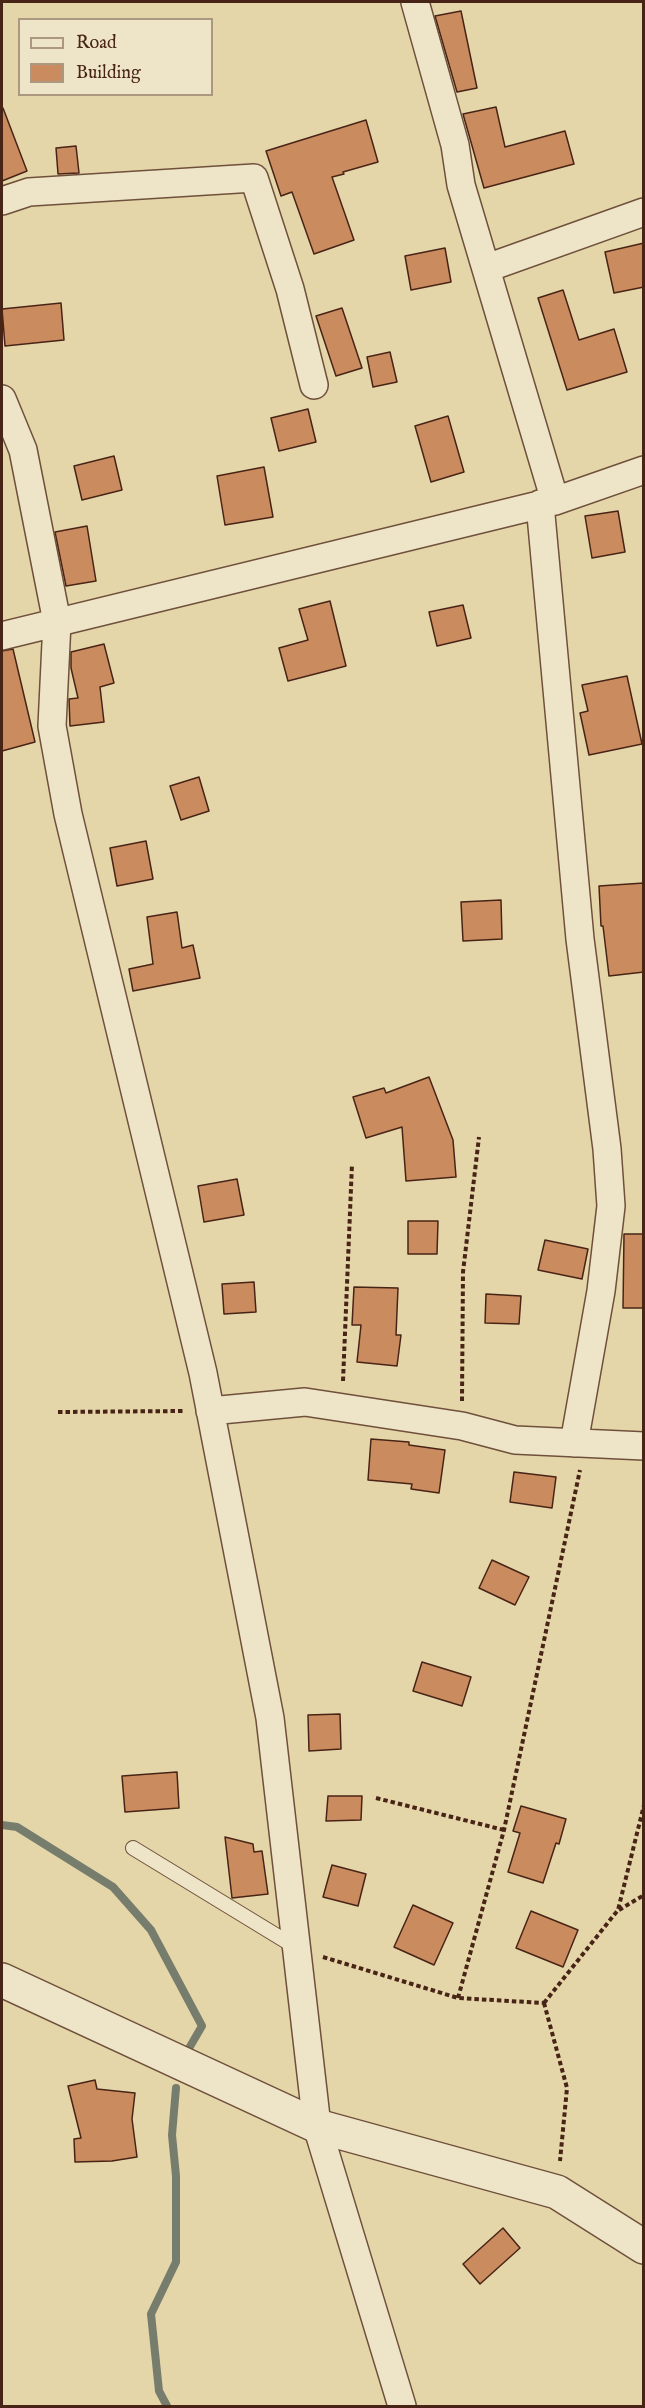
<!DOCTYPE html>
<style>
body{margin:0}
#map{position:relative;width:645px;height:2408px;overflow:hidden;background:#e5d6aa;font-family:"IM FELL English",serif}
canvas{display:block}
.frame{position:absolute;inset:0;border:3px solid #482416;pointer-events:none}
.legend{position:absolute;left:18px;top:18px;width:195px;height:78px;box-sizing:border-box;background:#eee4c8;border:2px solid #ac9781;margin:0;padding:8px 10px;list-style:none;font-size:18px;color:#482416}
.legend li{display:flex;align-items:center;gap:12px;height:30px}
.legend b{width:30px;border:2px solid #ac9781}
</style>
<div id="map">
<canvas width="645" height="2408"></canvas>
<div class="frame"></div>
<ul class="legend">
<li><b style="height:8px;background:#eee4c8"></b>Road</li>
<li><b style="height:16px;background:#ca8c5f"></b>Building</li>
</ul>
</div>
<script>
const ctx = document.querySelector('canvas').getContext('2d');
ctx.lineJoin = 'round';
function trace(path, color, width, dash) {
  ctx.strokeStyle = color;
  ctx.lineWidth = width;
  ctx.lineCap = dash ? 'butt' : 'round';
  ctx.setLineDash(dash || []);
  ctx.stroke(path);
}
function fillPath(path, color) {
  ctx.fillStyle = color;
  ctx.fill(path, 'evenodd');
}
trace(new Path2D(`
 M 2,1825 L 17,1827 L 113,1887 L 151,1930 L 202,2026 L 188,2050
 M 167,2406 L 159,2391 L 151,2314 L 176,2262 L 176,2176 L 172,2135 L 176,2088`), '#777d6c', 8);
const building = new Path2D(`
 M 461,11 L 477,88 L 457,92 L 435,16 Z
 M 496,107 L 505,147 L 565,131 L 574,164 L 484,188 L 463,114 Z
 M 3,108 L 27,171 L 2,181 L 2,109 Z
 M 366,120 L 378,162 L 343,172 L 344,174 L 332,177 L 354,240 L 314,254 L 292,192 L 281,196 L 266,151 Z
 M 76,146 L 79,173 L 58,174 L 56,148 Z
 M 644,243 L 644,287 L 614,293 L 605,252 Z
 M 445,248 L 451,282 L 411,290 L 405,256 Z
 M 563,290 L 579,340 L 614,329 L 627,372 L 567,390 L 538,298 Z
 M 61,303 L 64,340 L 5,346 L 2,309 Z
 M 342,308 L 362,368 L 336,376 L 316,316 Z
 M 390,352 L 397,382 L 373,387 L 367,357 Z
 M 308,409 L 316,442 L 279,451 L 271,418 Z
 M 448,416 L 464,472 L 431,482 L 415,426 Z
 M 114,456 L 122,490 L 82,500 L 74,466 Z
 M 264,467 L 273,517 L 225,525 L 217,476 Z
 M 618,511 L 625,552 L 592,558 L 585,516 Z
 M 87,526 L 96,581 L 66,586 L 55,532 Z
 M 330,601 L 346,666 L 288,681 L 279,648 L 308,640 L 299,609 Z
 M 463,605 L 471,638 L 437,646 L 429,612 Z
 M 104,644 L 114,683 L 100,687 L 104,722 L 70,726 L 69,699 L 78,698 L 71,668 L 71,652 Z
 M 13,649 L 35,742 L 2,751 L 2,651 Z
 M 627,676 L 642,744 L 589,755 L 580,713 L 588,711 L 582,685 Z
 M 199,777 L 209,811 L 181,820 L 170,786 Z
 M 146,841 L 153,879 L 117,886 L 110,848 Z
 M 644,883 L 644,972 L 609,976 L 603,926 L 601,926 L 599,886 Z
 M 501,900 L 502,939 L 463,941 L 461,902 Z
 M 177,912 L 182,948 L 193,945 L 200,978 L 133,991 L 129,969 L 153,964 L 147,917 Z
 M 429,1077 L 453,1140 L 456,1177 L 406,1181 L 402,1127 L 366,1138 L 353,1097 L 384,1088 L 386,1093 Z
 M 237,1179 L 244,1215 L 204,1222 L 198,1186 Z
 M 408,1221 L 438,1221 L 437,1254 L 408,1254 Z
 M 624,1234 L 644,1234 L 644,1308 L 623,1308 Z
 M 545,1240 L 588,1249 L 582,1279 L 538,1270 Z
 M 254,1282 L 256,1312 L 224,1314 L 222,1284 Z
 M 354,1287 L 398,1288 L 396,1335 L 401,1335 L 397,1366 L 357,1362 L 361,1325 L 352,1325 Z
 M 486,1294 L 521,1296 L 519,1324 L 485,1323 Z
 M 371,1439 L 409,1442 L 409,1445 L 445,1450 L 439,1493 L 411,1489 L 412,1484 L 368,1480 Z
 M 514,1472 L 556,1477 L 552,1508 L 510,1502 Z
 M 492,1560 L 529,1577 L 515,1605 L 479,1588 Z
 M 422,1662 L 471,1677 L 462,1706 L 413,1691 Z
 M 340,1714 L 341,1749 L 309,1751 L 308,1715 Z
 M 177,1772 L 179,1808 L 125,1812 L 122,1776 Z
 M 328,1796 L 362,1796 L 361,1820 L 326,1821 Z
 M 521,1806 L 566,1819 L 559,1844 L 556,1843 L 543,1883 L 508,1872 L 520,1833 L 513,1831 Z
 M 225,1837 L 253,1844 L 254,1852 L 262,1851 L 268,1894 L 232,1898 Z
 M 332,1865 L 366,1874 L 358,1906 L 323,1897 Z
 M 413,1905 L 453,1923 L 434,1965 L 394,1947 Z
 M 531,1911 L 578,1930 L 563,1967 L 516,1948 Z
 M 95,2080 L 97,2089 L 135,2093 L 132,2119 L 137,2157 L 112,2161 L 75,2162 L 74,2139 L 81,2138 L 68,2086 Z
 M 503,2228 L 520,2248 L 480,2284 L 463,2264 Z`);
fillPath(building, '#ca8c5f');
trace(building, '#482416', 1.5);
const service = new Path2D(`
 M 133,1848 L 297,1948`);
const minor = new Path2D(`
 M 415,2 L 455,145 L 461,185 L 555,501
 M 2,201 L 29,192 L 254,178 L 290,289 L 314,385
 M 487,268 L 644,212
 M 2,399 L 23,450 L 57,622 L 52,726 L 68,814 L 203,1373 L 270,1718 L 317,2126 L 402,2406
 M 540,504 L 580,939 L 607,1149 L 611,1206 L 601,1291 L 574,1443
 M 2,636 L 555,501 L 644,470
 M 210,1411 L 305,1402 L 462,1426 L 515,1440 L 644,1446`);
const tertiary = new Path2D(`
 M 2,1980 L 317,2126 L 557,2192 L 644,2247`);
trace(service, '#6f503b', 16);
trace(minor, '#6f503b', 30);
trace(tertiary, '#6f503b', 36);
trace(new Path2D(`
 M 343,1381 L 352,1164
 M 462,1401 L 463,1272 L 479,1137
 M 58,1412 L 185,1411
 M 376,1798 L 504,1830
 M 619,1910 L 644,1895
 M 323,1957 L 458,1998 L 544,2003
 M 458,1998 L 504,1830 L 580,1470
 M 544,2003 L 618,1910 L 644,1805
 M 544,2003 L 567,2088 L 560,2161`), '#482416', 4, [4.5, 3]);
trace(service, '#eee4c8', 14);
trace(minor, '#eee4c8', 27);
trace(tertiary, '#eee4c8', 33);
</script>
